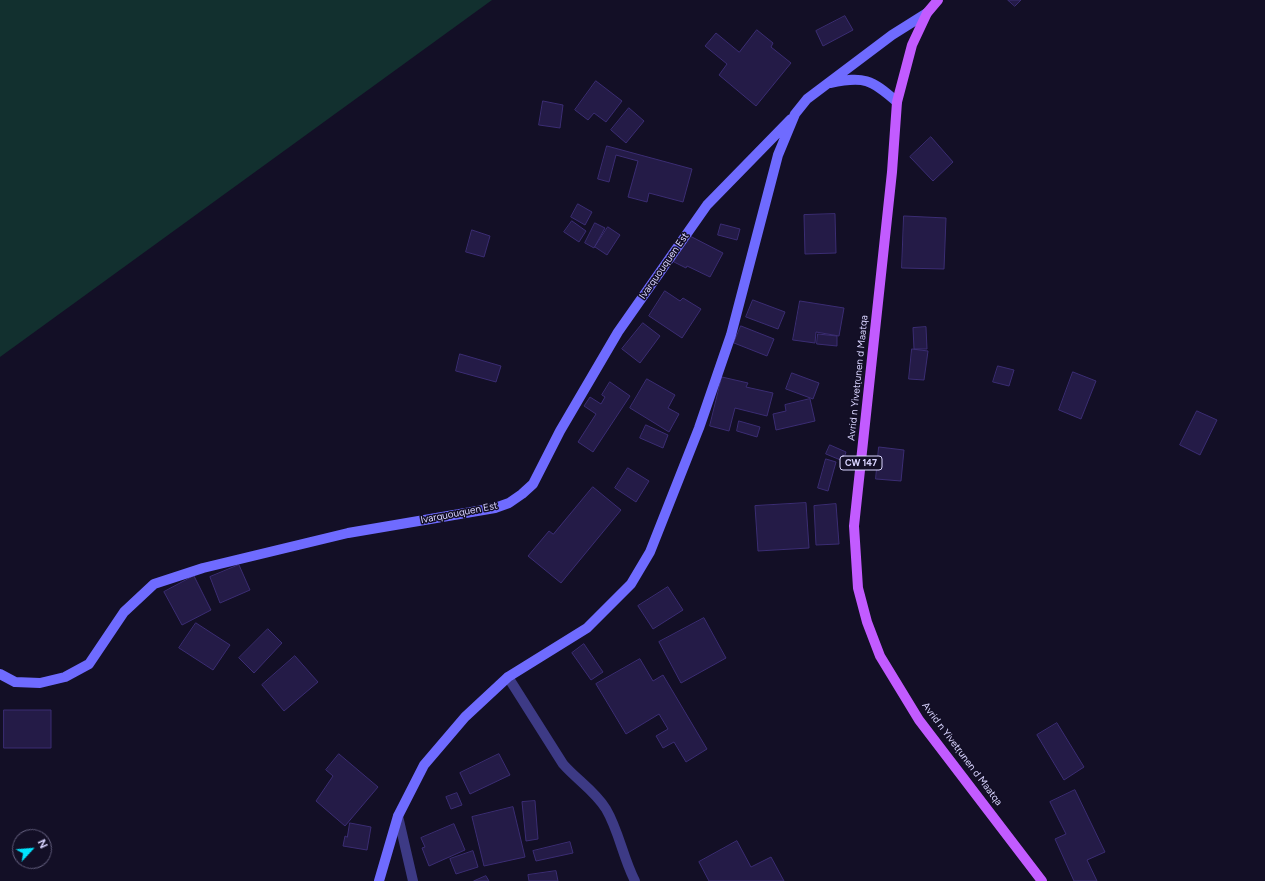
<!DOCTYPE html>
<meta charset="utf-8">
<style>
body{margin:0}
#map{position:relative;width:1265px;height:881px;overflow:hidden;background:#130f26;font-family:Figtree,sans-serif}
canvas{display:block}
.north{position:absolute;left:12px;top:829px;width:40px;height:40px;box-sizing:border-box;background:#130f26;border:1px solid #625e7d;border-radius:50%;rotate:64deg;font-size:11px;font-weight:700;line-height:16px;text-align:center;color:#d9d4ff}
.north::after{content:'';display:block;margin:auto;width:14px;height:18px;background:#00e5ff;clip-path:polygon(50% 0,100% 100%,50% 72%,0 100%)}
</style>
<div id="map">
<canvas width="1265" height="881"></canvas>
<div class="north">N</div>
</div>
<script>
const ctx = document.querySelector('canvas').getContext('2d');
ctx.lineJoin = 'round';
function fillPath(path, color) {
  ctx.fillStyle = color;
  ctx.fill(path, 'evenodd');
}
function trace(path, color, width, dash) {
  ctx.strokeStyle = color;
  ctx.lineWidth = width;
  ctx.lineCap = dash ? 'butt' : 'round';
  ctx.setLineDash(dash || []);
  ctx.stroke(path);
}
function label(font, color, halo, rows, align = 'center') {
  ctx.font = font + ' Figtree,sans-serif';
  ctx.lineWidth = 3;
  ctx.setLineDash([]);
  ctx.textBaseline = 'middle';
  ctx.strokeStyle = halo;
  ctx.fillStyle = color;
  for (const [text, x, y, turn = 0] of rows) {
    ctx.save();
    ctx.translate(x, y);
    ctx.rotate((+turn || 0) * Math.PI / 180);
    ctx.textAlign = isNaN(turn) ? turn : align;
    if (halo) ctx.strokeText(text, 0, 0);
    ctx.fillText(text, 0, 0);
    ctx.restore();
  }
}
fillPath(new Path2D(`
 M 0,0 L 492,0 L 0,357 Z`), '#12302f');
const building = new Path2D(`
 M 1008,0 L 1021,0 L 1015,6 Z
 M 845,16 L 853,30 L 823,46 L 816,31 Z
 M 757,30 L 773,43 L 771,47 L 791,63 L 756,106 L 719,75 L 727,64 L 705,46 L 716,33 L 739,52 Z
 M 596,81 L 622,101 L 606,122 L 594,113 L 588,120 L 575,110 Z
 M 543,101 L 563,105 L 560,128 L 539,125 Z
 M 629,108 L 644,121 L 626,143 L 611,130 Z
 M 931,137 L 953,162 L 933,181 L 910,157 Z
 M 607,146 L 692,169 L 683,202 L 649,193 L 647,202 L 628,197 L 638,161 L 616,155 L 609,182 L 598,179 Z
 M 578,204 L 592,212 L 585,225 L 571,217 Z
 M 835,214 L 836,253 L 805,254 L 804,215 Z
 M 904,216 L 946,218 L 944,269 L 902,268 Z
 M 572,221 L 586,231 L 579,242 L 564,232 Z
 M 595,223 L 605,228 L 594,248 L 585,243 Z
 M 721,224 L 740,229 L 737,240 L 718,235 Z
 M 608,227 L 620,235 L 607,255 L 595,247 Z
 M 472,230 L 490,236 L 484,257 L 466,252 Z
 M 688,235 L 723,253 L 710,277 L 687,266 L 686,268 L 674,262 Z
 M 665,291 L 680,301 L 683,298 L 701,309 L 682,338 L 649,316 Z
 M 753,300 L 785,312 L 778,329 L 746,317 Z
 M 800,301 L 844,308 L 839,336 L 816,332 L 815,343 L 793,340 Z
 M 643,323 L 660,336 L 640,363 L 622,349 Z
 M 741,326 L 774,339 L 767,356 L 734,343 Z
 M 926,327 L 927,349 L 914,349 L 913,328 Z
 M 818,334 L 837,336 L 837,346 L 817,344 Z
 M 912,349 L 928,351 L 924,380 L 909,379 Z
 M 460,354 L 501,366 L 496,382 L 456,371 Z
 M 998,366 L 1014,370 L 1009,386 L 993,382 Z
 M 1073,372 L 1096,381 L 1081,419 L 1059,410 Z
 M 792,373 L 819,383 L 813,399 L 786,389 Z
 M 722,377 L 748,383 L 746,387 L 773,393 L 767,416 L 735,408 L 729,431 L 710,426 Z
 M 647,379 L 675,395 L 668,408 L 679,414 L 669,432 L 630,408 Z
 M 610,382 L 630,396 L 593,452 L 578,442 L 596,414 L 584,406 L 590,397 L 601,404 L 605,397 L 602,395 Z
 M 810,399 L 815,421 L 776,430 L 773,414 L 786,411 L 785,405 Z
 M 1197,411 L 1217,420 L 1200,455 L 1180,445 Z
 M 739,421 L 760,427 L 757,437 L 737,431 Z
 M 646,425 L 668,435 L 663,448 L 640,438 Z
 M 830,445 L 846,452 L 843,461 L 826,454 Z
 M 879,447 L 904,450 L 901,481 L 876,479 Z
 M 826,459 L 836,462 L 828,491 L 818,488 Z
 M 628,468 L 649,481 L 636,502 L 615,488 Z
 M 593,487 L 621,510 L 561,583 L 528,556 L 549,531 L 553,534 Z
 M 806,503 L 809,548 L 758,551 L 755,506 Z
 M 836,504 L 839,544 L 816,545 L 814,506 Z
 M 239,565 L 250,590 L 220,603 L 210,577 Z
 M 194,576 L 211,610 L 182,625 L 164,592 Z
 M 668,587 L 683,610 L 653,629 L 638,606 Z
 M 704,618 L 726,658 L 681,683 L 659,642 Z
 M 196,623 L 230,645 L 213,670 L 179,648 Z
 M 268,629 L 282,643 L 254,673 L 239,658 Z
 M 584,644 L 603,672 L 591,680 L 572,653 Z
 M 295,656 L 318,682 L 284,711 L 262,685 Z
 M 640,659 L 653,681 L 663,675 L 707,749 L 686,762 L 674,742 L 663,748 L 656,736 L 668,729 L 659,714 L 626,734 L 596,684 Z
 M 4,710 L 51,710 L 51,748 L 4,748 Z
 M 1057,723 L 1084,767 L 1064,780 L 1037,735 Z
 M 339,754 L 378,787 L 345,826 L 316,801 L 333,776 L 326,770 Z
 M 499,754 L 510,775 L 470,794 L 460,773 Z
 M 1075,790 L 1105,852 L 1087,860 L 1097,881 L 1074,881 L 1055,839 L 1066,834 L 1050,802 Z
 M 457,793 L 462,805 L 451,809 L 446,797 Z
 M 535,801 L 538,839 L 526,841 L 522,802 Z
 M 513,807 L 525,857 L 484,866 L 472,817 Z
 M 350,823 L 371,827 L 367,850 L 343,846 L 345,836 L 347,837 Z
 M 454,824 L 465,850 L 429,866 L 422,848 L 425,847 L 421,838 Z
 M 737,841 L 751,867 L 771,857 L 784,881 L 709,881 L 699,862 Z
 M 570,842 L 573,853 L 536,861 L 533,851 Z
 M 473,851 L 478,867 L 456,874 L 450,859 Z
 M 556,871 L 558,881 L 529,881 L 528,875 Z
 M 486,876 L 489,881 L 474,881 Z`);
fillPath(building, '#241b47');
trace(building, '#3b2d73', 1);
trace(new Path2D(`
 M 508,677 L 563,764 C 577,780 595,791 606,809 C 619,831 623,858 635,881
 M 398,816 L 413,881`), '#3d3a85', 10);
trace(new Path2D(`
 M 830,83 C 864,76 871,79 897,102
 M 0,674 L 15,682 L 40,683 L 65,677 L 89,664 L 124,612 L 154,584 L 203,568 L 348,533 L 495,508 L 509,503 L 522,494 L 533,484 L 560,431 L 618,332 L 707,205 L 791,119
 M 379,881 L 398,816 L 424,765 L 465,717 L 508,677 L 587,628 L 631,584 L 650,552 L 699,428 L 731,335 L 778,155 L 795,114 L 807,99 L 892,35 L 927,13`), '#6f6bff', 10);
trace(new Path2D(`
 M 938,0 L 927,13 L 912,45 L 897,102 L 892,172 L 854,526 L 858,588 L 867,622 L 880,656 L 919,720 L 1042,881`), '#c25bff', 10);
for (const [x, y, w] of [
 [861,463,42]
]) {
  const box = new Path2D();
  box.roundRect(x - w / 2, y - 7, w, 14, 3);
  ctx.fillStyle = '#130f26';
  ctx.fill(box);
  trace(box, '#d9d4ff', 1);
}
label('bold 9px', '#d9d4ff', null, [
 ["CW 147",861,463]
]);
label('10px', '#d9d4ff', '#130f26', [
 ["Ivarquouquen Est",664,266,-55],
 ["Avrid n Yivetṛunen d Maatqa",858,378,-84],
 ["Ivarquouquen Est",459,513,-11],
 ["Avrid n Yivetṛunen d Maatqa",962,754,53]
]);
</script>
